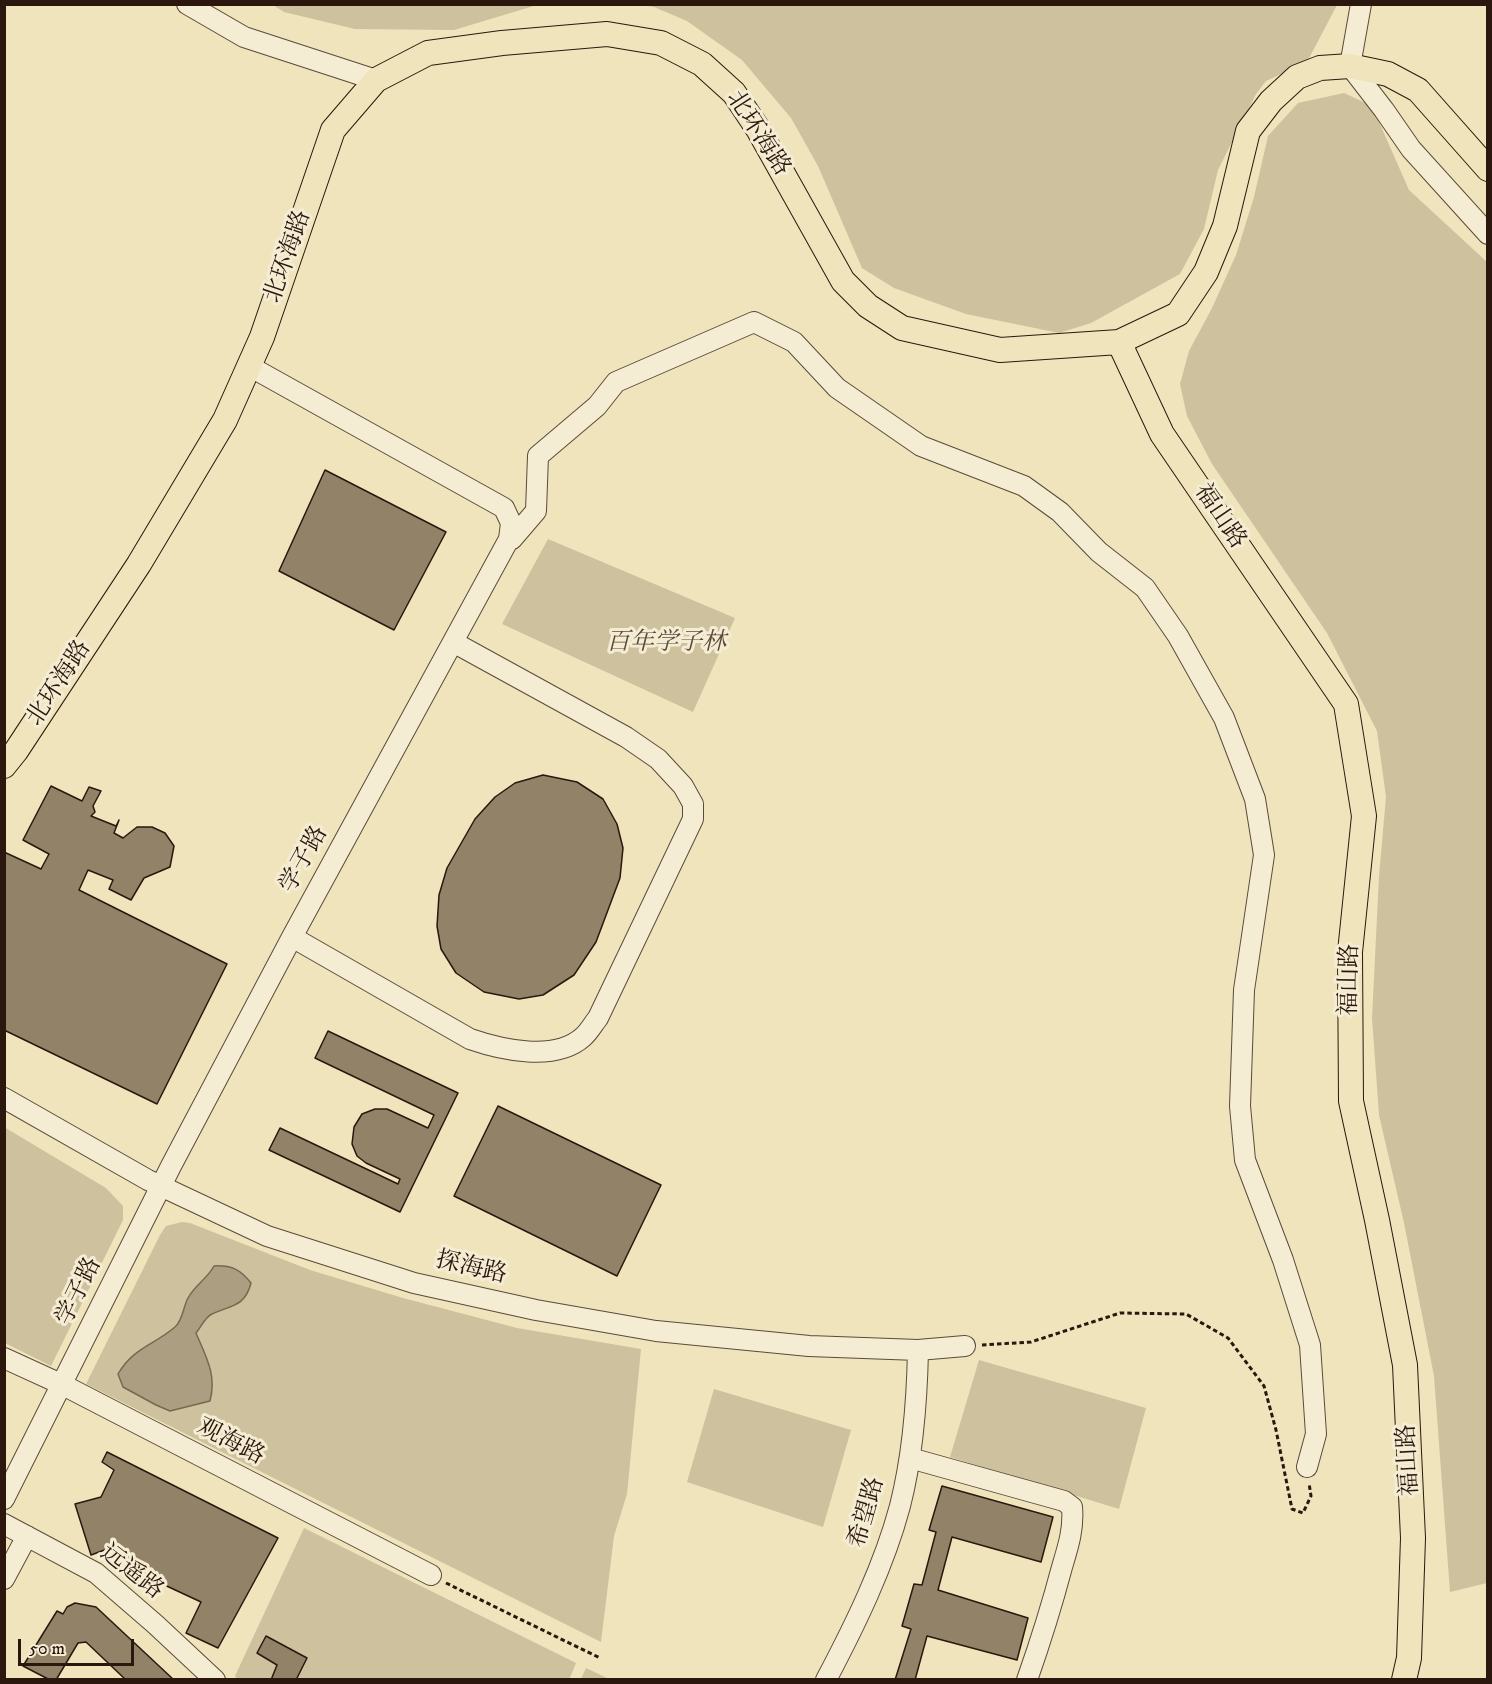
<!DOCTYPE html>
<meta charset="utf-8">
<style>
body{margin:0}
#map{position:relative;width:1492px;height:1684px;overflow:hidden;background:#efe4bc;font-family:"IM FELL DW Pica",serif}
canvas{display:block}
.frame{position:absolute;inset:0;border:6px solid #2b170d;pointer-events:none}
.scale{position:absolute;left:18px;top:1639px;width:116px;height:27px;box-sizing:border-box;border:3px solid #2b170d;border-top:0;padding-left:8px;font-size:18px;line-height:21px;white-space:nowrap;color:#2b170d;-webkit-text-stroke:4px #f5edd3;paint-order:stroke}
</style>
<div id="map">
<canvas width="1492" height="1684"></canvas>
<div class="frame"></div>
<div class="scale">50 m</div>
</div>
<script>
const ctx = document.querySelector('canvas').getContext('2d');
ctx.lineJoin = 'round';
function fillPath(path, color) {
  ctx.fillStyle = color;
  ctx.fill(path, 'evenodd');
}
function trace(path, color, width, dash) {
  ctx.strokeStyle = color;
  ctx.lineWidth = width;
  ctx.lineCap = dash ? 'butt' : 'round';
  ctx.setLineDash(dash || []);
  ctx.stroke(path);
}
function label(font, color, halo, rows, align = 'center') {
  ctx.font = font + ' "IM FELL DW Pica","Noto Serif SC",serif';
  ctx.lineWidth = 6;
  ctx.setLineDash([]);
  ctx.textBaseline = 'middle';
  ctx.strokeStyle = halo;
  ctx.fillStyle = color;
  for (const [text, x, y, turn = 0] of rows) {
    ctx.save();
    ctx.translate(x, y);
    ctx.rotate((+turn || 0) * Math.PI / 180);
    ctx.textAlign = isNaN(turn) ? turn : align;
    if (halo) ctx.strokeText(text, 0, 0);
    ctx.fillText(text, 0, 0);
    ctx.restore();
  }
}
fillPath(new Path2D(`
 M 273,5 L 537,5 L 454,30 L 355,29 L 284,12 Z
 M 643,5 L 1337,5 L 1307,62 L 1266,81 L 1256,94 L 1218,170 L 1204,229 L 1180,274 L 1091,323 L 1059,333 L 966,314 L 894,288 L 862,268 L 818,166 L 791,118 L 742,60 L 687,21 L 654,7 Z
 M 1344,93 L 1372,106 L 1409,190 L 1487,262 L 1487,1583 L 1450,1592 L 1434,1376 L 1404,1223 L 1379,1115 L 1372,1018 L 1379,876 L 1386,797 L 1377,731 L 1327,633 L 1212,464 L 1187,416 L 1180,384 L 1189,351 L 1212,308 L 1236,255 L 1254,197 L 1268,136 L 1298,103 Z
 M 548,539 L 735,618 L 693,712 L 502,624 Z
 M 4,1127 L 106,1188 L 123,1206 L 123,1220 L 51,1366 L 5,1343 Z
 M 182,1222 L 190,1223 L 310,1270 L 403,1298 L 517,1328 L 641,1349 L 627,1494 L 614,1536 L 601,1642 L 86,1384 L 160,1235 L 166,1226 Z
 M 979,1360 L 1146,1408 L 1119,1509 L 950,1457 Z
 M 714,1389 L 851,1430 L 823,1527 L 687,1482 Z
 M 304,1528 L 576,1663 L 569,1680 L 238,1680 L 235,1676 Z
 M 586,1668 L 609,1679 L 581,1679 Z`), '#cec19e');
const water = new Path2D(`
 M 214,1266 C 231,1265 240,1269 251,1283 C 245,1307 231,1305 212,1314 C 205,1317 201,1327 196,1333 C 206,1357 217,1375 210,1401 L 170,1411 L 156,1405 L 123,1387 L 118,1374 C 133,1348 154,1345 175,1327 C 183,1320 183,1307 188,1298 C 195,1285 207,1279 214,1266 Z`);
fillPath(water, '#ac9e80');
trace(water, '#786852', 1.5);
const building = new Path2D(`
 M 325,470 L 446,532 L 394,630 L 279,571 Z
 M 543,775 L 577,782 L 603,799 L 617,824 L 623,848 L 620,878 L 596,942 L 574,975 L 543,995 L 519,999 L 484,992 L 456,973 L 441,949 L 437,926 L 439,895 L 447,868 L 475,819 L 495,797 L 515,783 Z
 M 51,786 L 82,801 L 89,787 L 101,791 L 93,806 L 95,812 L 91,816 L 116,826 L 119,820 L 114,833 L 123,838 L 137,827 L 152,827 L 165,833 L 174,846 L 170,867 L 144,878 L 131,900 L 109,889 L 113,880 L 88,870 L 79,890 L 227,964 L 157,1104 L 4,1030 L 4,852 L 41,869 L 49,854 L 23,840 Z
 M 328,1031 L 458,1093 L 400,1212 L 269,1150 L 280,1128 L 398,1184 L 400,1179 L 366,1163 L 357,1156 L 352,1144 L 354,1127 L 362,1114 L 375,1109 L 387,1109 L 428,1128 L 434,1115 L 315,1058 Z
 M 498,1106 L 661,1185 L 617,1276 L 454,1196 Z
 M 107,1452 L 278,1538 L 218,1648 L 186,1633 L 201,1602 L 113,1561 L 110,1548 L 91,1555 L 75,1504 L 101,1497 L 114,1470 L 102,1462 Z
 M 942,1486 L 1053,1517 L 1041,1562 L 952,1537 L 938,1590 L 1028,1618 L 1017,1660 L 927,1636 L 915,1680 L 895,1680 L 911,1629 L 902,1626 L 914,1584 L 922,1585 L 936,1532 L 929,1530 Z
 M 75,1603 L 96,1607 L 174,1680 L 126,1680 L 86,1642 L 78,1643 L 56,1680 L 50,1680 L 23,1666 L 57,1611 L 63,1614 L 67,1607 Z
 M 266,1636 L 307,1658 L 296,1680 L 271,1680 L 277,1665 L 257,1653 Z`);
fillPath(building, '#918268');
trace(building, '#2b170d', 1.5);
const minor = new Path2D(`
 M 187,4 L 244,37 L 376,80
 M 1361,4 L 1350,66 L 1384,110 L 1411,149 L 1488,234
 M 512,539 L 536,511 L 538,456 L 597,406 L 616,382 L 754,322 L 794,342 L 837,388 L 921,446 L 1024,486 L 1060,512 L 1099,552 L 1145,588 L 1178,636 L 1224,718 L 1255,799 L 1264,855 L 1244,990 L 1240,1106 L 1245,1160 L 1283,1260 L 1310,1345 L 1316,1434 L 1307,1467
 M 292,937 L 470,1039 C 502,1050 555,1062 583,1037 C 589,1032 593,1024 598,1018 L 693,819 L 693,804 L 683,786 L 658,759 L 626,737 L 453,642
 M 4,1098 L 148,1180 L 267,1236 L 414,1283 L 536,1310 L 656,1331 L 809,1346 L 918,1350 L 965,1346
 M 4,1358 L 63,1385 L 431,1575
 M 910,1458 L 1064,1501 L 1072,1507 C 1074,1529 1068,1547 1062,1567 C 1052,1605 1040,1643 1027,1680
 M 4,1499 L 171,1166 L 292,937 L 509,539 L 511,523 L 504,508 L 249,366
 M 4,1524 L 96,1573 L 155,1624 L 215,1680
 M 4,1579 L 27,1536
 M 826,1680 C 855,1625 884,1566 900,1506 C 913,1455 917,1402 918,1350`);
const major = new Path2D(`
 M 1119,342 L 1162,434 L 1346,704 L 1364,816 L 1350,952 L 1351,1101 L 1377,1220 L 1405,1365 L 1413,1538 L 1409,1658 L 1404,1680
 M 4,766 L 16,751 L 139,564 L 225,420 L 262,337 L 333,130 L 376,80 L 428,53 L 502,43 L 607,34 L 661,43 L 702,64 L 734,93 L 758,129 L 843,281 L 868,306 L 902,328 L 1000,350 L 1119,342 L 1178,314 L 1206,272 L 1225,226 L 1248,131 L 1271,101 L 1297,77 L 1320,68 L 1350,66 L 1388,74 L 1418,90 L 1488,169`);
trace(minor, '#5c4a39', 22);
trace(major, '#2b170d', 26);
trace(new Path2D(`
 M 982,1345 L 1031,1342 L 1120,1313 L 1186,1314 L 1228,1338 L 1264,1386 L 1276,1430 L 1292,1509 L 1303,1513 L 1311,1496 L 1309,1483
 M 446,1583 L 600,1658`), '#2b170d', 3, [4.5, 3]);
trace(minor, '#f5edd3', 20);
trace(major, '#efe4bc', 24);
label('24px', '#2b170d', '#f5edd3', [
 ["北环海路",757,134,57],
 ["北环海路",289,257,-71],
 ["福山路",1219,517,56],
 ["北环海路",60,684,-57],
 ["学子路",305,860,-61],
 ["福山路",1351,980,-89],
 ["探海路",471,1269,13],
 ["学子路",80,1292,-64],
 ["观海路",230,1443,27],
 ["福山路",1410,1460,-93],
 ["希望路",868,1513,-74],
 ["远遥路",131,1573,38]
]);
label('italic 24px', '#5c4a38', '#f5edd3', [
 ["百年学子林",666,644]
]);
</script>
